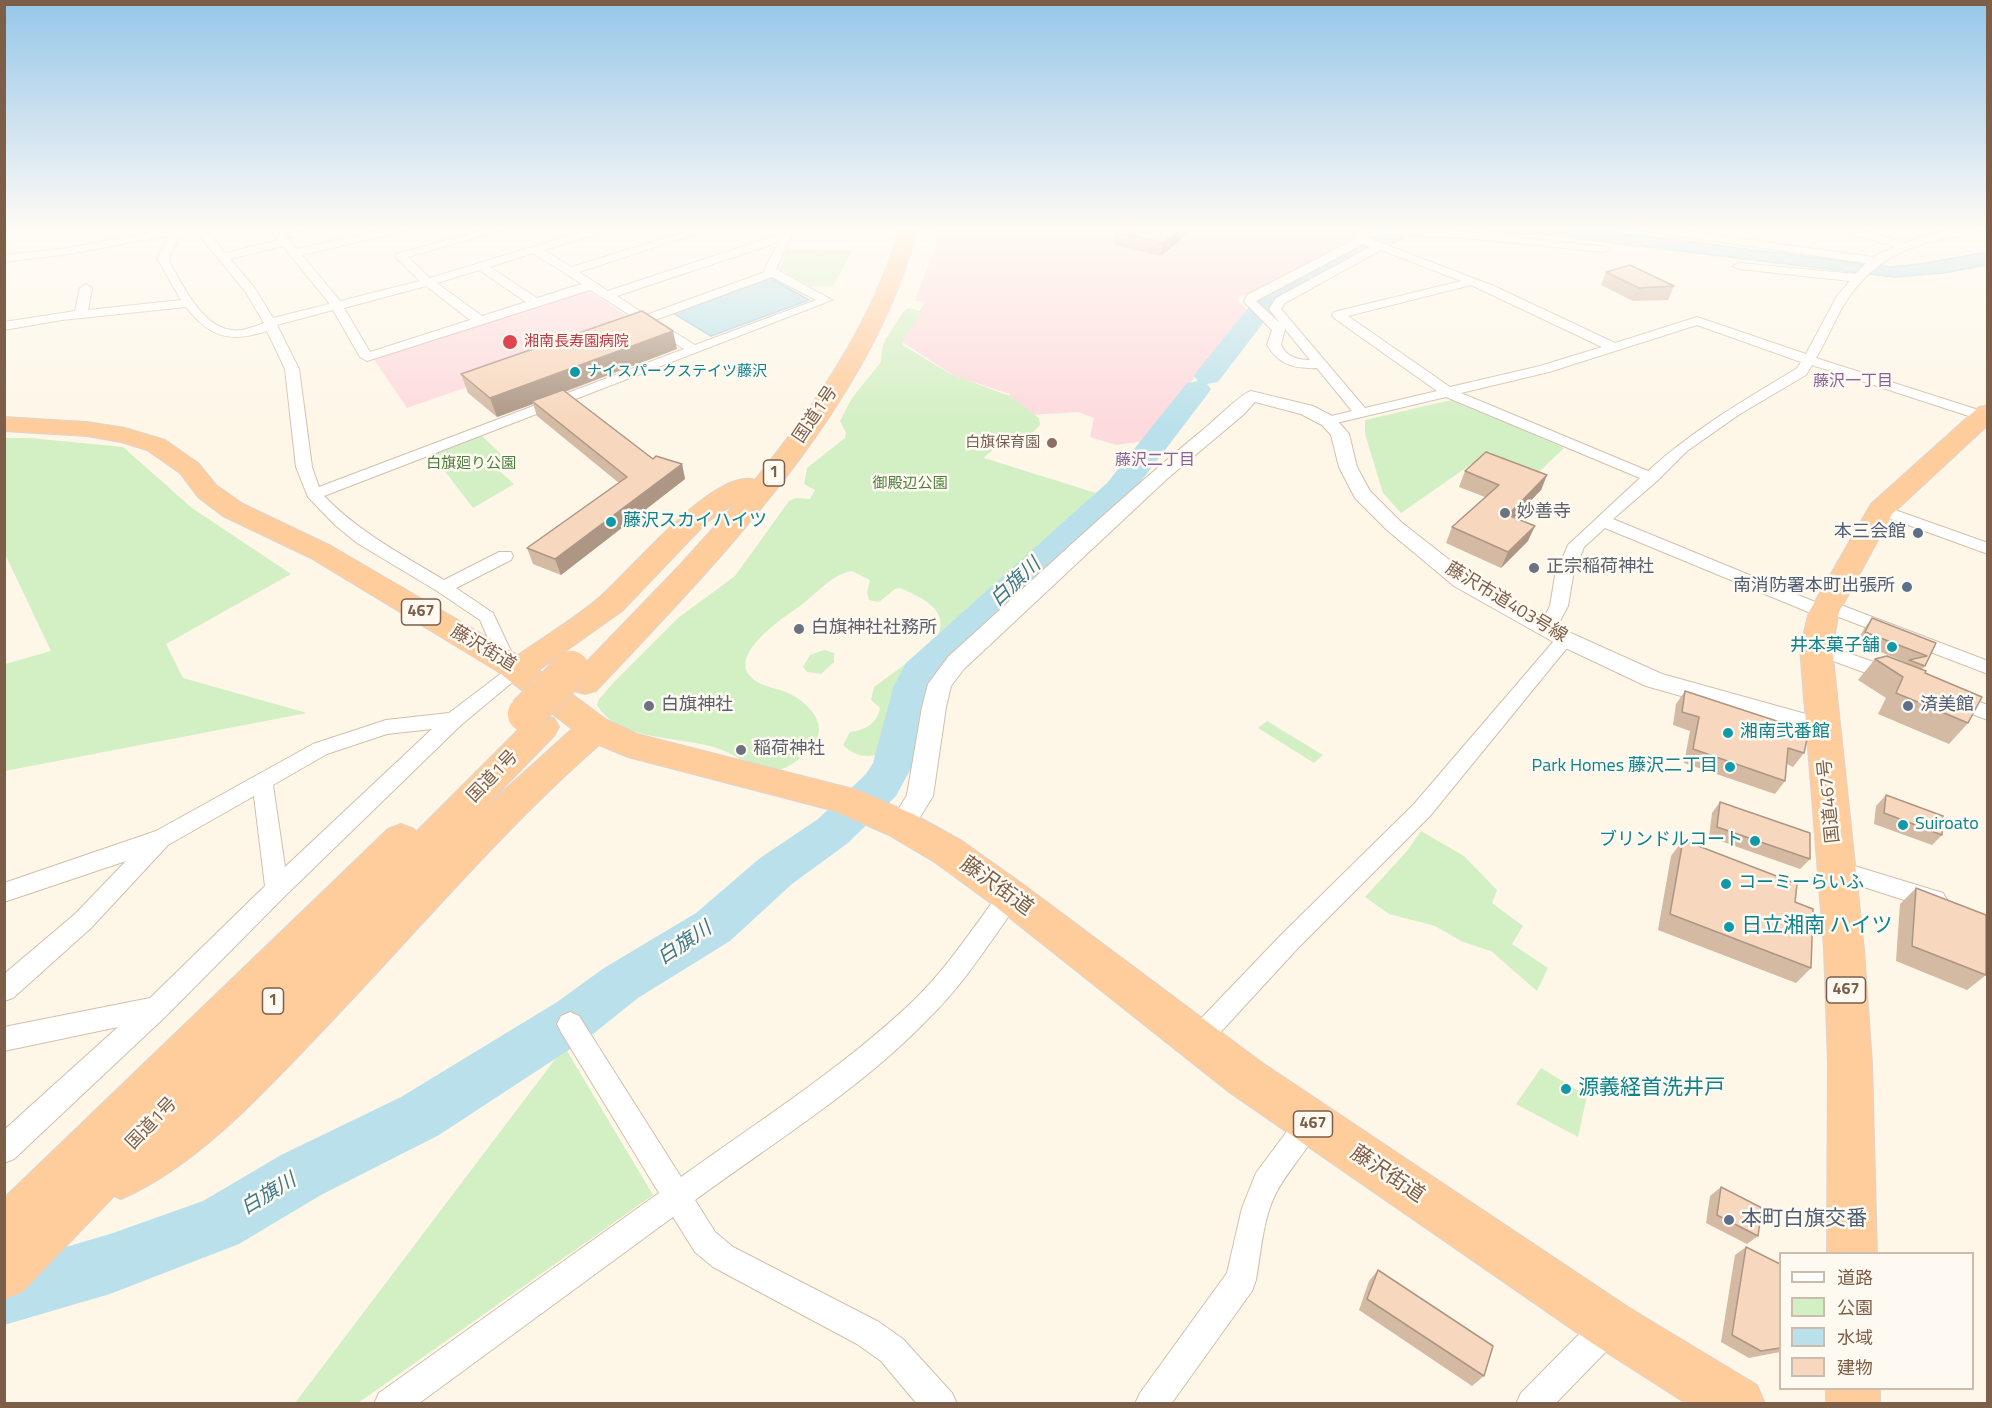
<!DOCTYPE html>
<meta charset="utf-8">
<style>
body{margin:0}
#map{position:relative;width:1992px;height:1408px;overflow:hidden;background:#fef7e8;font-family:"Titillium Web","Noto Sans JP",sans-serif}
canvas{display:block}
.frame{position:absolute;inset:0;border:6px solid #7d5e48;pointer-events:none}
.legend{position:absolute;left:1779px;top:1252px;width:195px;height:138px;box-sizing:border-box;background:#fffaf1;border:2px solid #cbbcad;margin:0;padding:8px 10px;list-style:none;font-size:18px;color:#7d5e48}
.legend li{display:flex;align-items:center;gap:12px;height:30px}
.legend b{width:30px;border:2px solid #cbbcad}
</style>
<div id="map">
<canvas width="1992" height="1408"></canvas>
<div class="frame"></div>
<ul class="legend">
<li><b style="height:8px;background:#fff"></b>道路</li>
<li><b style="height:16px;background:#d3efc4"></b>公園</li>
<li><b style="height:16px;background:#bae1eb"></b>水域</li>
<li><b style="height:16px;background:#f7d7bd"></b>建物</li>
</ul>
</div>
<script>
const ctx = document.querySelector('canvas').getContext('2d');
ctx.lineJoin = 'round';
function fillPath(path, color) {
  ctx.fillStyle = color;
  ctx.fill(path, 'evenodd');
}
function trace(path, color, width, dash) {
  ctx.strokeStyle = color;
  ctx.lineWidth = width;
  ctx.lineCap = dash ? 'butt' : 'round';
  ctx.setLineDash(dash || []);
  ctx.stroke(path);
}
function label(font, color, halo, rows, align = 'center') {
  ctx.font = font + ' "Titillium Web","Noto Sans JP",sans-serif';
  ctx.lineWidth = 5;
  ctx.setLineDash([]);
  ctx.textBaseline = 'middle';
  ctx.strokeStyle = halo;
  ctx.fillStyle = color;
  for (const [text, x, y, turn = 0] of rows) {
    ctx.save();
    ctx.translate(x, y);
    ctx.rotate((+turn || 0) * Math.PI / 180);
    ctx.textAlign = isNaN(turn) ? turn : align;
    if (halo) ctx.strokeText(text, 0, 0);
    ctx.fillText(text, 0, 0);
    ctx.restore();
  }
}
fillPath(new Path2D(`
 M 939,227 L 1290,227 L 1353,231 L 1357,234 L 1343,246 L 1239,298 L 1240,303 L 1248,311 L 1143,441 L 1116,445 L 1090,437 L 1094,418 L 1078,412 L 1030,415 L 1006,400 L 1010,394 L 954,376 L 899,340 L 925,303 L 915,300 L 935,247 Z
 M 587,290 L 643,326 L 407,408 L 373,358 Z`), '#fddadd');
fillPath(new Path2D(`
 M 787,249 L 852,251 L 833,286 L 810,286 L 779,269 Z
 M 909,308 L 922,312 L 902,341 L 903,345 L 950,374 L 1010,396 L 1039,418 L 1040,425 C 1033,433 1025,440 1016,445 C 1001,453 998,442 984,458 L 1096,493 L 1029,561 L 1001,586 L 970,608 L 916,667 L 908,677 L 896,705 L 894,724 L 887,739 L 887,748 L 881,754 C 866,758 854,756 843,745 L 850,732 C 865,730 877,724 880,708 L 871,700 L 874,687 L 934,643 C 954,612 925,599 900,588 L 895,589 L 879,602 L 869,600 L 867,593 L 870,580 L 852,571 C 832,574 815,595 800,606 C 784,617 728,654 751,677 C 760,687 775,687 788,693 C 806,701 827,721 816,741 C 808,754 787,771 772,771 C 754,770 735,754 717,748 C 682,736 618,742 597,705 L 599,699 L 615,681 L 678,618 L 735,576 L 789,501 L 795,498 L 810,499 L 815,490 L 804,484 L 807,468 L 845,438 L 846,433 L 840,421 L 852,398 L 881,362 L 882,349 L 885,340 L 904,311 Z
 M 1455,399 L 1564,448 L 1533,478 L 1485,458 L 1470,465 L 1401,513 L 1383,493 L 1365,434 L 1365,420 Z
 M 480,434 L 509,462 L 496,468 L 514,484 L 473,508 L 431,453 Z
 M 5,438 L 30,438 L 123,447 L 192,508 L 291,574 L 166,644 L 183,678 L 307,713 L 5,771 L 5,664 L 51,651 L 5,554 Z
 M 824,650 L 834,653 L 834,662 L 821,674 L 807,672 L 803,667 L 810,655 Z
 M 1267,721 L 1323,755 L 1314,763 L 1258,728 Z
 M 1421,831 L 1464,856 L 1497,890 L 1492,903 L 1523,926 L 1512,944 L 1548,968 L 1537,991 L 1491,951 L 1463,942 L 1435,926 L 1389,914 L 1365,897 L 1407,851 Z
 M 567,1051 L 653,1195 L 358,1403 L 295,1403 L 556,1058 Z
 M 1541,1068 L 1587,1096 L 1578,1137 L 1516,1104 Z`), '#d3efc4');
const water = new Path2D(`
 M 1447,227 L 1572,227 L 1889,267 L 1920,264 L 1987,252 L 1987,265 L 1943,273 L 1894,277 L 1556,236 Z
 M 767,276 L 809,300 L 711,336 L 668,310 Z`);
fillPath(water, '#bae1eb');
trace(water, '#9fd1de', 1.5);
fillPath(new Path2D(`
 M 1391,227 L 1414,227 L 1404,239 L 1276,306 L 1218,382 L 1207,384 L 1211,389 L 1207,395 L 1129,497 L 936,678 L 914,763 L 896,796 L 848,843 L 792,884 L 730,941 L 638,998 L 593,1034 L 439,1135 L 321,1195 L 239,1244 L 110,1294 L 4,1325 L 4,1265 L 110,1234 L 203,1201 L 281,1155 L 401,1097 L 557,1002 L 604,968 L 696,913 L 760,858 L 818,819 L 866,774 L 873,763 L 893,688 L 906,663 L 1107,483 L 1187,383 L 1198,381 L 1194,376 L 1198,370 L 1258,296 Z`), '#bae1eb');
const minor = new Path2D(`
 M 178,227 L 204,227 L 225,253 L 279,240 L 272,231 L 283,227 L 306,227 L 305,229 L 284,233 L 297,249 L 397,227 L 415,227 L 410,230 L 302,255 L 340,301 L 420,281 L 396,258 L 396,254 L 495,227 L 511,227 L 408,257 L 430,278 L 598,227 L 613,227 L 612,229 L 544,250 L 571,267 L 702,227 L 717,227 L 579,272 L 608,291 L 783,233 L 786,227 L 796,227 L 776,269 L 832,300 L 324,496 C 359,532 401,554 444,580 L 499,552 L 511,552 L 513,556 L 511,560 L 456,588 L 493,613 L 517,664 L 525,665 L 527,670 L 461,725 L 285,896 L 166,1016 L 14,1159 L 4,1163 L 4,1130 L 118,1027 L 4,1051 L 4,1027 L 150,998 L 265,886 L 254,796 L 168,845 L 91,928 L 13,998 L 4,1001 L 4,974 L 75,914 L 126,861 L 4,902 L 4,883 L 156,831 L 313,744 L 386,720 L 449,713 L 507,669 L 501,668 L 499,663 L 480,620 L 437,591 L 357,543 L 335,525 L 308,497 L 296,467 L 285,369 L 267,331 C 230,343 210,338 186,307 L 62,320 L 4,330 L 4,322 L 75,311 L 80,288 L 86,284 L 92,288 L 88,310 L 181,300 L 157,258 L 171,235 L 69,254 L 4,262 L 4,255 L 69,248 ZM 194,229 L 245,291 L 264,323 C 253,327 242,332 231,330 C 202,326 184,287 171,265 L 169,258 L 177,241 ZM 779,242 L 764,270 L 765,272 L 646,315 L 617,296 ZM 283,246 L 329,303 L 329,304 L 273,318 L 254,287 L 230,259 ZM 533,253 L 582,284 L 537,298 L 490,267 ZM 479,270 L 526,302 L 482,316 L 437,283 ZM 772,277 L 816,300 L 695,345 L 655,320 ZM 426,286 L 470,320 L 370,352 L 344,308 ZM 590,290 L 684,349 L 319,487 L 312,467 L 299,369 L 277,325 L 333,310 L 360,357 L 367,361 ZM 432,729 L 285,867 L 273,785 L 327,754 L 387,734 Z
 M 1341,227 L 1391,227 L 1466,232 L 1608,247 L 1610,249 L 1604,252 L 1466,238 L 1369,232 L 1368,238 L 1494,286 L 1615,343 L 1697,317 L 1806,354 L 1837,296 L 1850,281 L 1739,269 L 1733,266 L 1739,263 L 1856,274 L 1866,263 L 1637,230 L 1632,227 L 1658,227 L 1873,257 L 1895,247 L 1837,229 L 1836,227 L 1851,227 L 1905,243 C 1930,232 1960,227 1987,227 L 1986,229 C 1929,243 1886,245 1849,297 C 1836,315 1828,339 1816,358 L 1988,413 L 1988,419 L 1978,419 L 1812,365 L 1806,375 L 1740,414 L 1687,451 L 1657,481 L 1613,519 L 1820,604 L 1827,600 L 1833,602 L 1988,661 L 1988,674 L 1831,614 L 1824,618 L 1818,616 L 1605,528 L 1584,547 L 1573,576 L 1568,606 L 1553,634 L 1541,634 L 1538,630 L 1550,606 L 1555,576 L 1568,545 L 1640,478 L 1446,397 L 1328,425 L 1323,424 L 1321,421 L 1323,418 L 1352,411 L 1317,368 C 1295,369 1279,365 1267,345 L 1272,330 L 1244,302 L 1247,295 L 1357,238 L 1358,231 L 1342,229 ZM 1363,244 L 1370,247 L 1276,298 L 1269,309 L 1280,323 L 1256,301 ZM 1381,250 L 1461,281 L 1334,312 L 1332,315 L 1334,318 L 1437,391 L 1365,408 L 1281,309 L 1285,303 ZM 1471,285 L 1602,347 L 1540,366 L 1450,387 L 1348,316 ZM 1697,325 L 1801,362 L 1796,369 C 1744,400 1693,430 1648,471 L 1461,393 L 1549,372 ZM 1285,329 L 1310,360 C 1297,360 1287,357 1281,345 Z
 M 1881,505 L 1988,543 L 1988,554 L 1875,513 L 1873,510 L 1875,507 Z
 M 1565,633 L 1571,635 L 1574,639 L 1571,643 L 1430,816 L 1298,948 L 1207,1047 L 1198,1051 L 1189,1047 L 1185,1039 L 1189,1031 L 1282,934 L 1414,804 L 1559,635 Z
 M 1816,642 L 1900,671 L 1902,676 L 1900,681 L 1893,683 L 1809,652 L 1807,648 L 1809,644 Z
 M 1951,692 L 1988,705 L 1988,720 L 1944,704 L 1941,699 L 1944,694 Z
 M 1838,861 L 1943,893 L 1947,900 L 1943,907 L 1935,910 L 1830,876 L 1827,870 L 1830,864 Z
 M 1010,886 L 1018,889 L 1021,896 L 1018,903 C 990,942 964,984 929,1018 C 861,1089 774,1142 695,1200 L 715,1232 L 733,1247 L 879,1322 L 903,1339 L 952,1393 L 957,1404 L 917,1404 L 881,1361 L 857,1344 L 713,1267 L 695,1252 L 673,1217 L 418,1404 L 374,1404 L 379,1393 L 659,1193 L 561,1032 L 557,1024 L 561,1016 L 570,1012 L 579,1016 L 681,1177 C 759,1121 841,1069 911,1003 C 946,970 973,928 1002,889 Z
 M 1308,1108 L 1318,1112 L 1322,1121 C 1309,1150 1290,1167 1276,1193 C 1263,1218 1261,1252 1256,1280 L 1252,1291 L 1171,1404 L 1135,1404 L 1140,1393 L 1227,1273 L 1242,1208 L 1256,1173 L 1288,1130 L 1298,1112 Z
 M 1610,1310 L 1621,1314 L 1625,1325 L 1621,1336 L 1555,1404 L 1516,1404 L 1521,1393 L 1599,1314 Z`);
const tertiary = new Path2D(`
 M 1251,391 L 1313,406 L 1334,417 L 1349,434 L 1357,467 L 1370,491 L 1401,522 L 1470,576 L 1573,634 L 1662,674 L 1831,721 L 1834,727 L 1831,733 L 1822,736 L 1646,686 L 1557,644 L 1454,586 L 1387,530 L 1355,498 L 1339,467 L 1331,435 L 1322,425 L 1301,414 L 1255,402 L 1243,415 L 1168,478 L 964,669 L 951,686 L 946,707 L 933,796 L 911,832 L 902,835 L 893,832 L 889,825 L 907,795 L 922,707 L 928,684 L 948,657 C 1033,580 1116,501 1205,428 C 1215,420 1242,393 1251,391 Z`);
const trunk = new Path2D(`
 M 900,227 L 918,227 C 873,405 719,560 596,691 L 585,694 L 574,691 L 569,683 L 574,675 L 680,565 L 736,503 L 707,522 L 622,611 L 539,670 L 607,720 L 637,734 L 857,790 L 915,815 L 962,841 L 1024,885 L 1261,1062 L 1628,1307 L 1757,1385 L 1765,1404 L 1687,1404 L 1592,1343 L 1229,1092 L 996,907 L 936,863 L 889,835 L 835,811 L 628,757 L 599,745 C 500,832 416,933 325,1028 C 269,1087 197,1167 121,1199 L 114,1196 L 22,1292 L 4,1299 L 4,1198 L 388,829 L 401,824 L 414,829 L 416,832 L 530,718 L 542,715 L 554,718 L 559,727 L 554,736 L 479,813 L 572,729 L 497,671 L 311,558 L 223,516 L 198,497 L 180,473 L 147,450 L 121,442 L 87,436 L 4,431 L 4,417 L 87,422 L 125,428 L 165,440 L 198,463 L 216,485 L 243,504 L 331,546 L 518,655 C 545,636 576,618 601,596 C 630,571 716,466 755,480 C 816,404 873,322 900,227 Z
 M 1988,405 L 1988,425 L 1892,514 L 1839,612 L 1832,648 L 1864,949 L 1872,1063 L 1877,1254 L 1827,1254 L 1828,1063 L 1824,949 L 1800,648 L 1809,612 L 1871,504 L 1979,407 Z
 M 1826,1388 L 1880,1388 L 1880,1404 L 1826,1404 Z`);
trace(minor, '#d3bfac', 2);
trace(tertiary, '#d3bfac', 2);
trace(trunk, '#ddd5cf', 2);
fillPath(minor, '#fff');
fillPath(tertiary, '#fff');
fillPath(trunk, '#ffcc9c');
const trunkBridge = new Path2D(`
 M 526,714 L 571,669`);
trace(trunkBridge, '#ddd5cf', 38, []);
trace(trunkBridge, '#ffcc9c', 36);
fillPath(new Path2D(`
 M 1194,228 L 1161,256 L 1114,245 L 1115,232 Z
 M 1606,272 L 1674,286 L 1668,300 L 1633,301 L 1601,285 Z
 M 677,349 L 565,392 L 653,459 L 682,464 L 685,479 L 561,575 L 533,564 L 527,548 L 619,483 L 537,416 L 533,404 L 497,417 L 468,393 L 461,374 Z
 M 1465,471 L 1547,475 L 1541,490 L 1515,517 L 1528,541 L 1501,568 L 1446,543 L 1452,527 L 1485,497 L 1459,487 Z
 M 1872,618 L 1936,643 L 1925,666 L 1922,669 L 1968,723 L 1949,744 L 1878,714 L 1886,698 L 1858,680 L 1875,659 L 1906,664 L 1907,663 L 1857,642 L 1864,629 Z
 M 1685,691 L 1804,753 L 1793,767 L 1787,764 L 1785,781 L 1775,794 L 1684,763 L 1690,731 L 1673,725 L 1676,704 Z
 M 1886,795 L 1942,835 L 1932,845 L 1874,824 L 1876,806 Z
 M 1720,802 L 1810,859 L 1800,869 L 1709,837 L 1712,813 Z
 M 1683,840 L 1795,902 L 1811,968 L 1796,983 L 1658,930 L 1671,856 Z
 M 1916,888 L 1986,975 L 1967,990 L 1896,961 L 1900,904 Z
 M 1721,1187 L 1758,1236 L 1747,1244 L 1706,1223 L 1710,1196 Z
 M 1746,1247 L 1780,1264 L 1780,1352 L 1749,1358 L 1721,1342 L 1735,1255 Z
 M 1378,1270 L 1484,1376 L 1472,1386 L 1359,1310 L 1369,1281 Z`), '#d4b9a3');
fillPath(new Path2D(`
 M 1182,227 L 1194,227 L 1194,228 L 1161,256 L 1163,243 Z
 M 673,331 L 677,349 L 534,403 L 532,401 L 533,404 L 497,417 L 490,398 Z
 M 682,464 L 685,479 L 561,575 L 555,559 Z
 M 1547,475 L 1541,490 L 1502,530 L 1508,515 Z
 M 1535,526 L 1528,541 L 1501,568 L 1508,552 Z`), '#ad9684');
const building = new Path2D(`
 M 1121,227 L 1182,227 L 1163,243 L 1115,232 Z
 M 1630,265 L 1674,286 L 1639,288 L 1606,272 Z
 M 642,311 L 673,331 L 490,398 L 461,374 Z
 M 563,390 L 653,459 L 656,456 L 682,464 L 555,559 L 527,548 L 627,477 L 532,401 Z
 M 1486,452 L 1547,475 L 1508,515 L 1535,526 L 1508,552 L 1452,527 L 1499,485 L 1465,471 Z
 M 1872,618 L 1936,643 L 1925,666 L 1909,660 L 1927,656 L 1865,632 Z
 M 1887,656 L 1926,671 L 1925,673 L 1982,697 L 1968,723 L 1896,693 L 1903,677 L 1875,659 Z
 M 1685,691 L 1795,727 L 1807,739 L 1804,753 L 1788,748 L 1785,781 L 1693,749 L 1699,717 L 1682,712 Z
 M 1886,795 L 1943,816 L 1942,835 L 1884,813 Z
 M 1720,802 L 1810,833 L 1810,859 L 1717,827 Z
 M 1683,840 L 1797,884 L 1795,902 L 1813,909 L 1811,968 L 1670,914 Z
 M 1916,888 L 1986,915 L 1986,975 L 1912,946 Z
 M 1721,1187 L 1762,1208 L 1758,1236 L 1717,1215 Z
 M 1746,1247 L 1780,1264 L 1780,1348 L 1761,1351 L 1732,1335 Z
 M 1378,1270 L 1493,1346 L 1484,1376 L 1367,1299 Z`);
fillPath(building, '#f7d7bd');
trace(building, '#ad9684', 1.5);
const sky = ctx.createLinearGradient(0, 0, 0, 424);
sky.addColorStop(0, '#95c6e9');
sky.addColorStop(0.54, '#fffbf5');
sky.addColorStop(1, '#fffbf500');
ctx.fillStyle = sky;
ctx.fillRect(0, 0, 1992, 424);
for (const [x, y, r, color] of [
 [510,342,8,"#e0444e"],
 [575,372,6,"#0f9aa8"],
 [1052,443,6,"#8d6e63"],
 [1505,513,6,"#6b7280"],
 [611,522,6,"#0f9aa8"],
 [1918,533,6,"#5c6f8a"],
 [1534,568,6,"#6b7280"],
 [1907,587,6,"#5c6f8a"],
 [799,629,6,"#6b7280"],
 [1892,647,6,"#0f9aa8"],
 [649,706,6,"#6b7280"],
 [1908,706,6,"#5c6f8a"],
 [1728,733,6,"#0f9aa8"],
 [741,750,6,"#6b7280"],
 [1730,767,6,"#0f9aa8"],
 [1903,825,6,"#0f9aa8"],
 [1755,841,6,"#0f9aa8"],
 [1726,884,6,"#0f9aa8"],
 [1729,927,6,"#0f9aa8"],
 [1566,1089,6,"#0f9aa8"],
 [1729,1220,6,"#5c6f8a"]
]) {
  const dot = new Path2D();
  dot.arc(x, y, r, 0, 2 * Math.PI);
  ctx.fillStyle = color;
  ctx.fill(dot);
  trace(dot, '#fffaf1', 2);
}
label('15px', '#be3a42', '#fffaf1', [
 ["湘南長寿園病院",524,342]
], 'left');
label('15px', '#0d838f', '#fffaf1', [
 ["ナイスパークステイツ藤沢",587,372]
], 'left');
label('15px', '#785e54', '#fffaf1', [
 ["白旗保育園",1040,443]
], 'right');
label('15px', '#4c7e3c', '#fffaf1', [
 ["白旗廻り公園",471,464],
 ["御殿辺公園",910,484]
]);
label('16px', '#896099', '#fffaf1', [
 ["藤沢一丁目",1853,382],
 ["藤沢二丁目",1155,461]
]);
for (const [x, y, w] of [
 [774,473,21],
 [421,612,39],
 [1846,990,39],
 [273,1001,21],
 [1313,1124,39]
]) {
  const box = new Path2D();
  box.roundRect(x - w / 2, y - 13, w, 26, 4.5);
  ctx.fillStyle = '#fffaf1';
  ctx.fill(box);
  trace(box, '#7d5e48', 1.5);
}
label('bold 16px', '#7d5e48', null, [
 ["1",774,473],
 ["467",421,612],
 ["467",1846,990],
 ["1",273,1001],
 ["467",1313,1124]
]);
label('18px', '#7d5e48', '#fffaf1', [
 ["国道1号",816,415,-56],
 ["藤沢市道403号線",1506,603,31],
 ["藤沢街道",483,649,31],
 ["国道1号",493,777,-46],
 ["国道467号",1830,801,-96],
 ["国道1号",152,1124,-46]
]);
label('18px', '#5b616d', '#fffaf1', [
 ["妙善寺",1517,513],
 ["正宗稲荷神社",1546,568],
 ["白旗神社社務所",811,629],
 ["白旗神社",661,706],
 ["稲荷神社",753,750]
], 'left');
label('18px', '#0d838f', '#fffaf1', [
 ["藤沢スカイハイツ",623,522],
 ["井本菓子舗",1880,647,"right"],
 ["湘南弐番館",1740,733],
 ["Park Homes 藤沢二丁目",1718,767,"right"],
 ["Suiroato",1915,825],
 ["ブリンドルコート",1743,841,"right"],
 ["コーミーらいふ",1738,884]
], 'left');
label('18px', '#4e5e75', '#fffaf1', [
 ["本三会館",1906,533],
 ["南消防署本町出張所",1895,587],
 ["済美館",1920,706,"left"]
], 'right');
label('italic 20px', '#3c7a8b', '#fffaf1', [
 ["白旗川",1016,583,-43],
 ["白旗川",685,944,-34],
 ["白旗川",269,1195,-31]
]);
label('21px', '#7d5e48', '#fffaf1', [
 ["藤沢街道",996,887,36],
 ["藤沢街道",1387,1175,34]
]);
label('21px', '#0d838f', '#fffaf1', [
 ["日立湘南 ハイツ",1741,927],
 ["源義経首洗井戸",1578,1089]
], 'left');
label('21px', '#4e5e75', '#fffaf1', [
 ["本町白旗交番",1741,1220]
], 'left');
</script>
